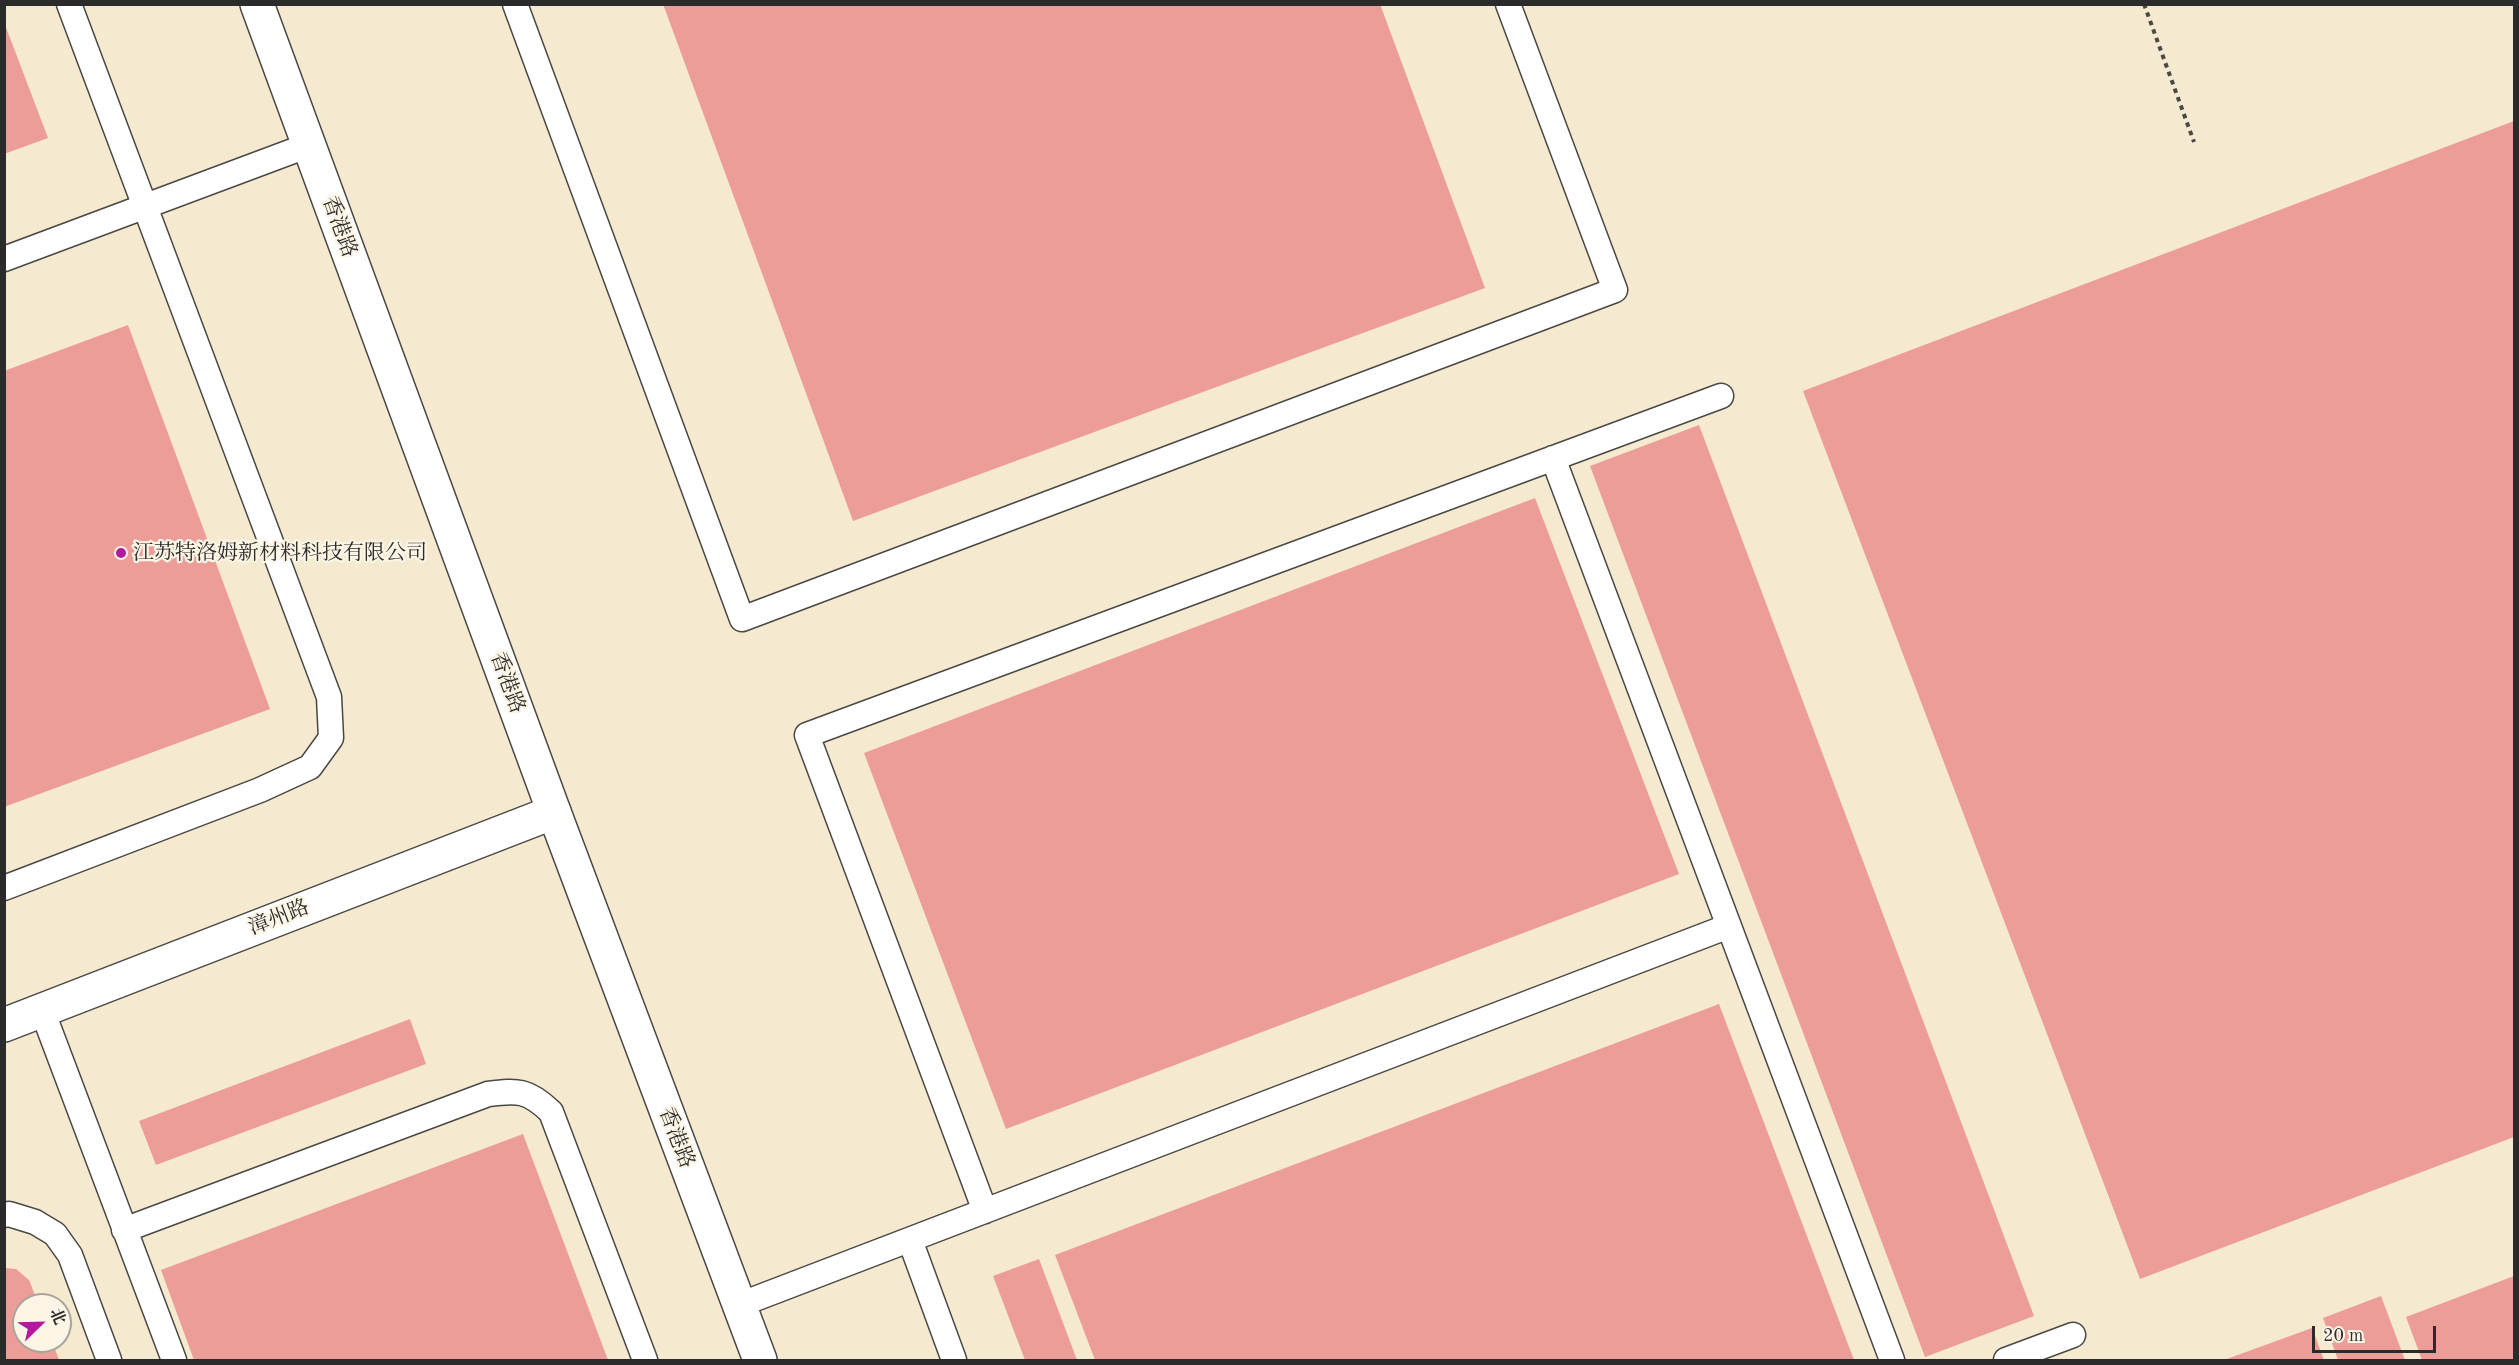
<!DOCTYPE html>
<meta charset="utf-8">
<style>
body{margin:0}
#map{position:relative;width:2519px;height:1365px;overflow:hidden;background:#f5e9d0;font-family:"Old Standard TT","Noto Serif SC",serif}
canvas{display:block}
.frame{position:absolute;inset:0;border:6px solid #2b2b2b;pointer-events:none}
.north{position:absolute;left:12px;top:1293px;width:60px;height:60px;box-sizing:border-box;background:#fcf5e5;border:2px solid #a8a49b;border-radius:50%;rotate:67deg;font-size:16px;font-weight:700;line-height:24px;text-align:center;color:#2b2b2b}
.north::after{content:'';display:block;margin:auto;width:21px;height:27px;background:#b5179e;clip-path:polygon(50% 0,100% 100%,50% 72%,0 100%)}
.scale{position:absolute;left:2312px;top:1326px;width:124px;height:27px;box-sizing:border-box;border:3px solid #2b2b2b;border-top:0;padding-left:8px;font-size:18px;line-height:21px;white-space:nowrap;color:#2b2b2b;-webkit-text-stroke:4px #fcf5e5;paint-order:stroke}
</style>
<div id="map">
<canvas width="2519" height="1365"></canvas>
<div class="frame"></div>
<div class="north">北</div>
<div class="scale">20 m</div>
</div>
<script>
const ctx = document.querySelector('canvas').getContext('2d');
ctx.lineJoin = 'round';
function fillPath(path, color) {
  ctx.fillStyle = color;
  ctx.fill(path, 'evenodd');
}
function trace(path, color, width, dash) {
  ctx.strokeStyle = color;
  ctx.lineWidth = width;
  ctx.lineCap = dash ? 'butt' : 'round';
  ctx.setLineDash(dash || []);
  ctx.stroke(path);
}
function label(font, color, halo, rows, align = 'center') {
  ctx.font = font + ' "Old Standard TT","Noto Serif SC",serif';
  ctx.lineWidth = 4.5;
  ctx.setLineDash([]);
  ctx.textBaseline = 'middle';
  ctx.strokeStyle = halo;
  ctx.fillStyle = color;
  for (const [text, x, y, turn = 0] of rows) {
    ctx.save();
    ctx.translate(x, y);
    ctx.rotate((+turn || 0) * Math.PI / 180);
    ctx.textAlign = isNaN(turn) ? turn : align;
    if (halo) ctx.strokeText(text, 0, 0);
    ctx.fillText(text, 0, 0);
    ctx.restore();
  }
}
fillPath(new Path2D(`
 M 663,4 L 1380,4 L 1485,288 L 853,521 Z
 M 4,22 L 48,138 L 4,154 Z
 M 2514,121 L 2514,1137 L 2140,1279 L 1803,391 Z
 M 128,325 L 270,709 L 4,807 L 4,371 Z
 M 1699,425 L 2034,1316 L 1925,1357 L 1590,466 Z
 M 1535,498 L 1679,874 L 1006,1129 L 864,753 Z
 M 1719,1004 L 1854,1360 L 1095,1360 L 1055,1255 Z
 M 410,1019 L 426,1064 L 156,1165 L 139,1121 Z
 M 523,1134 L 608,1360 L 194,1360 L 161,1270 Z
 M 1039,1259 L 1077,1360 L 1025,1360 L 993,1276 Z
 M 4,1268 L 16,1269 L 29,1280 L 39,1305 L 24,1305 L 24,1341 L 52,1341 L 59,1360 L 4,1360 Z
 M 2514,1276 L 2514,1360 L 2422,1360 L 2406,1317 Z
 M 2381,1296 L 2405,1360 L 2338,1360 L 2323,1318 Z
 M 2312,1328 L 2324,1360 L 2224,1360 Z`), '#ec9d97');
const service = new Path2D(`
 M 515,4 L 742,619 L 1615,290 L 1508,4
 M 4,259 L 309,145
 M 1553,458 L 1892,1360
 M 4,888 L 260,790 L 310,767 L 331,738 L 329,697 L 69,4
 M 42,1010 L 174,1360
 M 985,1211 L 807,735 L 1721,396
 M 4,1215 L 9,1214 L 35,1222 L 55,1234 L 70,1255 L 109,1360
 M 124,1230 L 488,1094 C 518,1090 528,1090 551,1112 L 645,1360
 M 910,1240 L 954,1360
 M 739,1305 L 1729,926
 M 2006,1360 L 2073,1335`);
const minor = new Path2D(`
 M 4,1025 L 554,812`);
const tertiary = new Path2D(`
 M 257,4 L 554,812 L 760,1360`);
trace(service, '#494844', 27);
trace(minor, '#494844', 36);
trace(tertiary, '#494844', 36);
trace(new Path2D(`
 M 2144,4 L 2194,142`), '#494844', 4, [4.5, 4.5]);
trace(service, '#fff', 24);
trace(minor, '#fff', 33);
trace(tertiary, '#fff', 33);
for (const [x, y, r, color] of [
 [121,553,6,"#b5179e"]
]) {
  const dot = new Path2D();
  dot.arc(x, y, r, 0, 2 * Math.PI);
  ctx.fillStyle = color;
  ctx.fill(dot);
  trace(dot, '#fcf5e5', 2);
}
label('21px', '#2b2b2b', '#fcf5e5', [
 ["香港路",339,227,70],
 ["香港路",507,683,70],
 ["漳州路",279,918,-21],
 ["香港路",676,1138,69]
]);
label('21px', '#2b2b2b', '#fcf5e5', [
 ["江苏特洛姆新材料科技有限公司",133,553]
], 'left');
</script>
